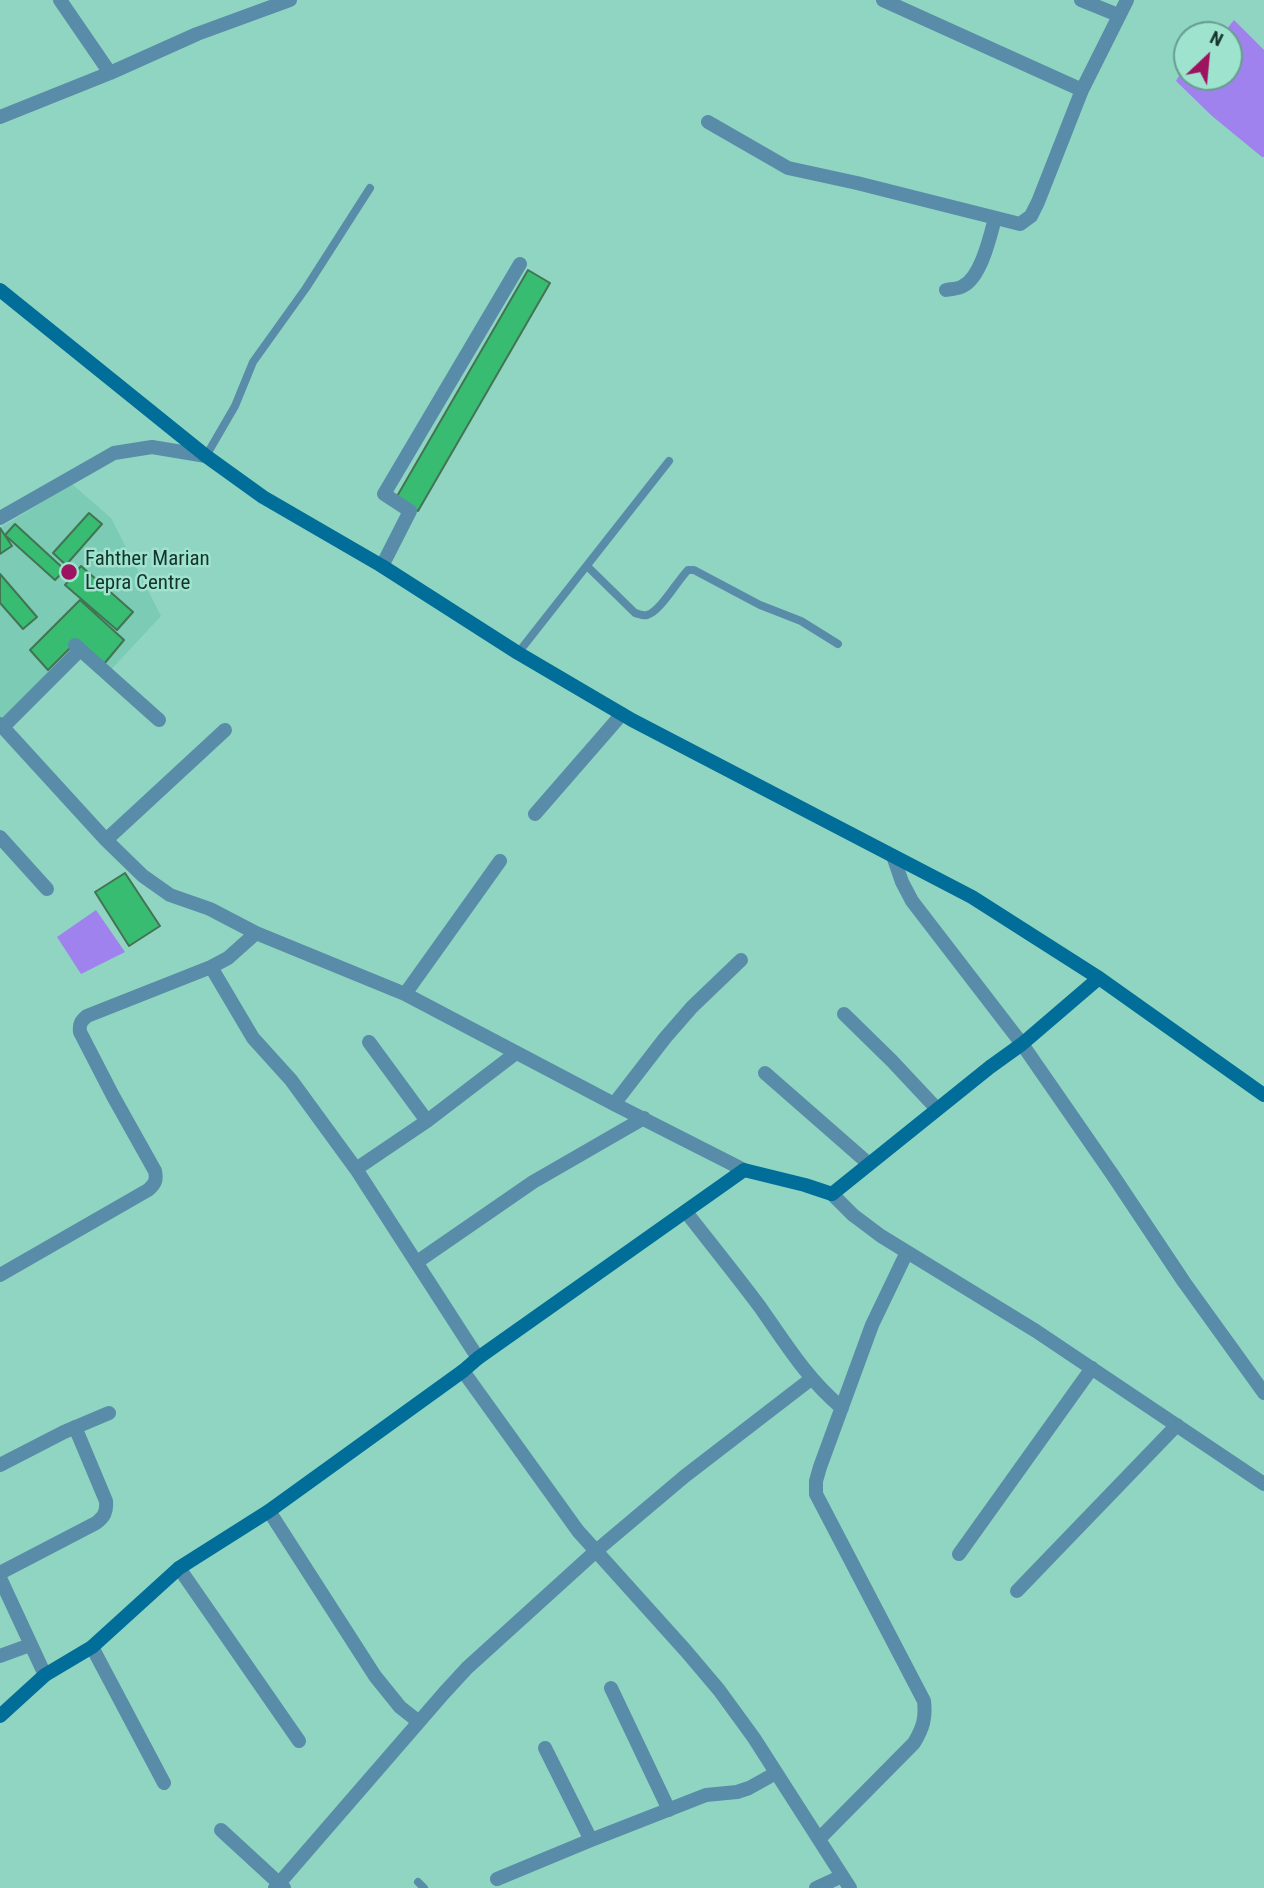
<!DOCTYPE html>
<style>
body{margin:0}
#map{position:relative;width:1264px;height:1888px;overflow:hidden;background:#90d5c1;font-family:"Roboto Condensed",sans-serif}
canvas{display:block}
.north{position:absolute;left:1173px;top:21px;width:70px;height:70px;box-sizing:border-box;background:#9de3ce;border:2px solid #679d8d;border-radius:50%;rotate:26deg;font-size:19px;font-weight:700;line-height:28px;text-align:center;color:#17342c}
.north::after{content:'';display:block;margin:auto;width:24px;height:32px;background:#9e1360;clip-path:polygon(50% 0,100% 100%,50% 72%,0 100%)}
</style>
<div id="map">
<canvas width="1264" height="1888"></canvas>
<div class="north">N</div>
</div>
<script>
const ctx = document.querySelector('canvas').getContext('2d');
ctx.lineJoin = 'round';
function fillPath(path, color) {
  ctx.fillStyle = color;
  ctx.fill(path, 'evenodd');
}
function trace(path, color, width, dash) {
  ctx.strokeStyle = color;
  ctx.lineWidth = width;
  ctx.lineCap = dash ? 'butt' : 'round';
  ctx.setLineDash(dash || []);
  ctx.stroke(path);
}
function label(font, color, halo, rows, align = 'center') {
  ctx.font = font + ' "Roboto Condensed",sans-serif';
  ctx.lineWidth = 5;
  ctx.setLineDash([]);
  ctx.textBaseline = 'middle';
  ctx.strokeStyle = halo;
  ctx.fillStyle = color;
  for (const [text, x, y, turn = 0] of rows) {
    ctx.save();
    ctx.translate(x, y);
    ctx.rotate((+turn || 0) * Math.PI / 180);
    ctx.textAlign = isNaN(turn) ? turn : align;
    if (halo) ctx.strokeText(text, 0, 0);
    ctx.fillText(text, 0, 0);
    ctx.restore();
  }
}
fillPath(new Path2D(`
 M 72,484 L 111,518 L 161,616 L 105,676 L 74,650 L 4,721 L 0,717 L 0,528 Z`), '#7bcbb5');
fillPath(new Path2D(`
 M 1234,20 L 1264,50 L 1264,157 L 1262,157 L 1212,116 L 1176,81 L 1187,62 L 1187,77 L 1229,77 L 1229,35 L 1222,35 Z
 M 96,910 L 125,952 L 81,974 L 57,937 Z`), '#9f82ee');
const building = new Path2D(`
 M 528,270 L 550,283 L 418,511 L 396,498 Z
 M 89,513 L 102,524 L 66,565 L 53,553 Z
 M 15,524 L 65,570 L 55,580 L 5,535 Z
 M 0,528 L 12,546 L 0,554 Z
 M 81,566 L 133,612 L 117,630 L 65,585 Z
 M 0,574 L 37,617 L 23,629 L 0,603 Z
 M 80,600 L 124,640 L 104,664 L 78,640 L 48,670 L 30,650 Z
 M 125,873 L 160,926 L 129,946 L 95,892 Z`);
fillPath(building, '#38bc72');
trace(building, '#427454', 2);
trace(new Path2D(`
 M 206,456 L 235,406 L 253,362 L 306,288 L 370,188
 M 587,566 L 635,613 C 640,614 642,616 647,615 C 660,612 677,581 688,570 L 694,570 L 760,605 L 801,621 L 838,644
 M 518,653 L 669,461
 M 418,1882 L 424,1888`), '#588ca9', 8);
trace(new Path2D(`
 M 60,0 L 110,73
 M 883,0 L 1082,90
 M 1081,0 L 1118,15
 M 0,117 L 110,73 L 197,34 L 290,0
 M 708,122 L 788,168 L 857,183 L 1020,224 L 1031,216 L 1038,202 L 1082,90 L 1127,0
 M 946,290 C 951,289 959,289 963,286 C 981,277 990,237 995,218
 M 0,518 L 114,453 L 152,447 L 206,456
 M 382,566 L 410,511 L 384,494 L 520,264
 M 75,645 L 159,720
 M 0,724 L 106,840 L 143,876 L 170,895 L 210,909 L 256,933 L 405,994 L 614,1104 L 744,1170
 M 3,727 L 80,650
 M 535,814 L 622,714
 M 0,837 L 47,889
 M 106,840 L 225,730
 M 893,856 L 902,882 L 912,901 L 1022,1044 L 1112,1174 L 1184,1282 L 1264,1393
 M 211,967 L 253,1038 L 291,1080 L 356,1169 L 478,1358
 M 405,994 L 500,861
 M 844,1014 L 892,1061 L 937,1109
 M 369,1042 L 427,1121
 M 765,1073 L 869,1164
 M 614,1104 L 665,1038 L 692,1007 L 741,960
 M 356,1169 L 427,1121 L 516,1053
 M 832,1194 L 853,1215 L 881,1236 L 1036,1331 L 1264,1484
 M 686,1212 C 711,1244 736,1275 760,1307 C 786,1344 807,1379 842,1408
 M 417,1262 L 533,1182 L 644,1118
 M 0,1275 L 148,1190 C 155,1184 157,1180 155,1171 L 113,1096 L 80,1032 C 79,1024 81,1021 87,1016 L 211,967 L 228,958 L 256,933
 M 463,1371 L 578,1531 L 686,1651 L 719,1690 L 754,1738 L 850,1888
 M 0,1465 L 64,1432 L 109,1413
 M 269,1511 L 375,1676 L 400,1707 L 419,1722
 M 959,1554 L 1092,1368
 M 179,1568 L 299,1741
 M 0,1573 L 96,1523 C 104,1517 107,1512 106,1501 L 75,1427
 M 0,1578 L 45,1675
 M 1017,1591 L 1177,1425
 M 92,1647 L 164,1783
 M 0,1656 L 30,1645
 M 611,1688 L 669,1810
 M 545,1748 L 591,1840
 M 221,1830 L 284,1888
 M 819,1839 L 914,1743 C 923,1728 926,1718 924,1701 L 816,1494 L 816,1481 L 820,1467 L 872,1325 L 907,1252
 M 497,1879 L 591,1840 L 706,1795 L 737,1792 L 749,1788 L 776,1773
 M 275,1888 L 444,1693 L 467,1668 L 596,1551 L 685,1476 L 811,1379
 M 816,1888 L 842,1876`), '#588ca9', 14);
trace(new Path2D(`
 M 0,290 L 206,456 L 263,497 L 382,566 L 518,653 L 632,720 L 972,897 L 1099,978 L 1264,1095
 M 0,1716 L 45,1675 L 92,1647 L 179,1568 L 269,1511 L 463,1371 L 478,1358 L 744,1170 L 805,1185 L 832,1194 L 990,1067 L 1022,1044 L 1099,978`), '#016e99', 14);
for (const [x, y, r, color] of [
 [69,572,9,"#9e1360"]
]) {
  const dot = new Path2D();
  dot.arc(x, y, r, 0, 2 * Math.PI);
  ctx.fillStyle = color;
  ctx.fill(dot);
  trace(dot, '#9de3ce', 2.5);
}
label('21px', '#17342c', '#9de3ce', [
 ["Fahther Marian",85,560],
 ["Lepra Centre",85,584]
], 'left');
</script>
